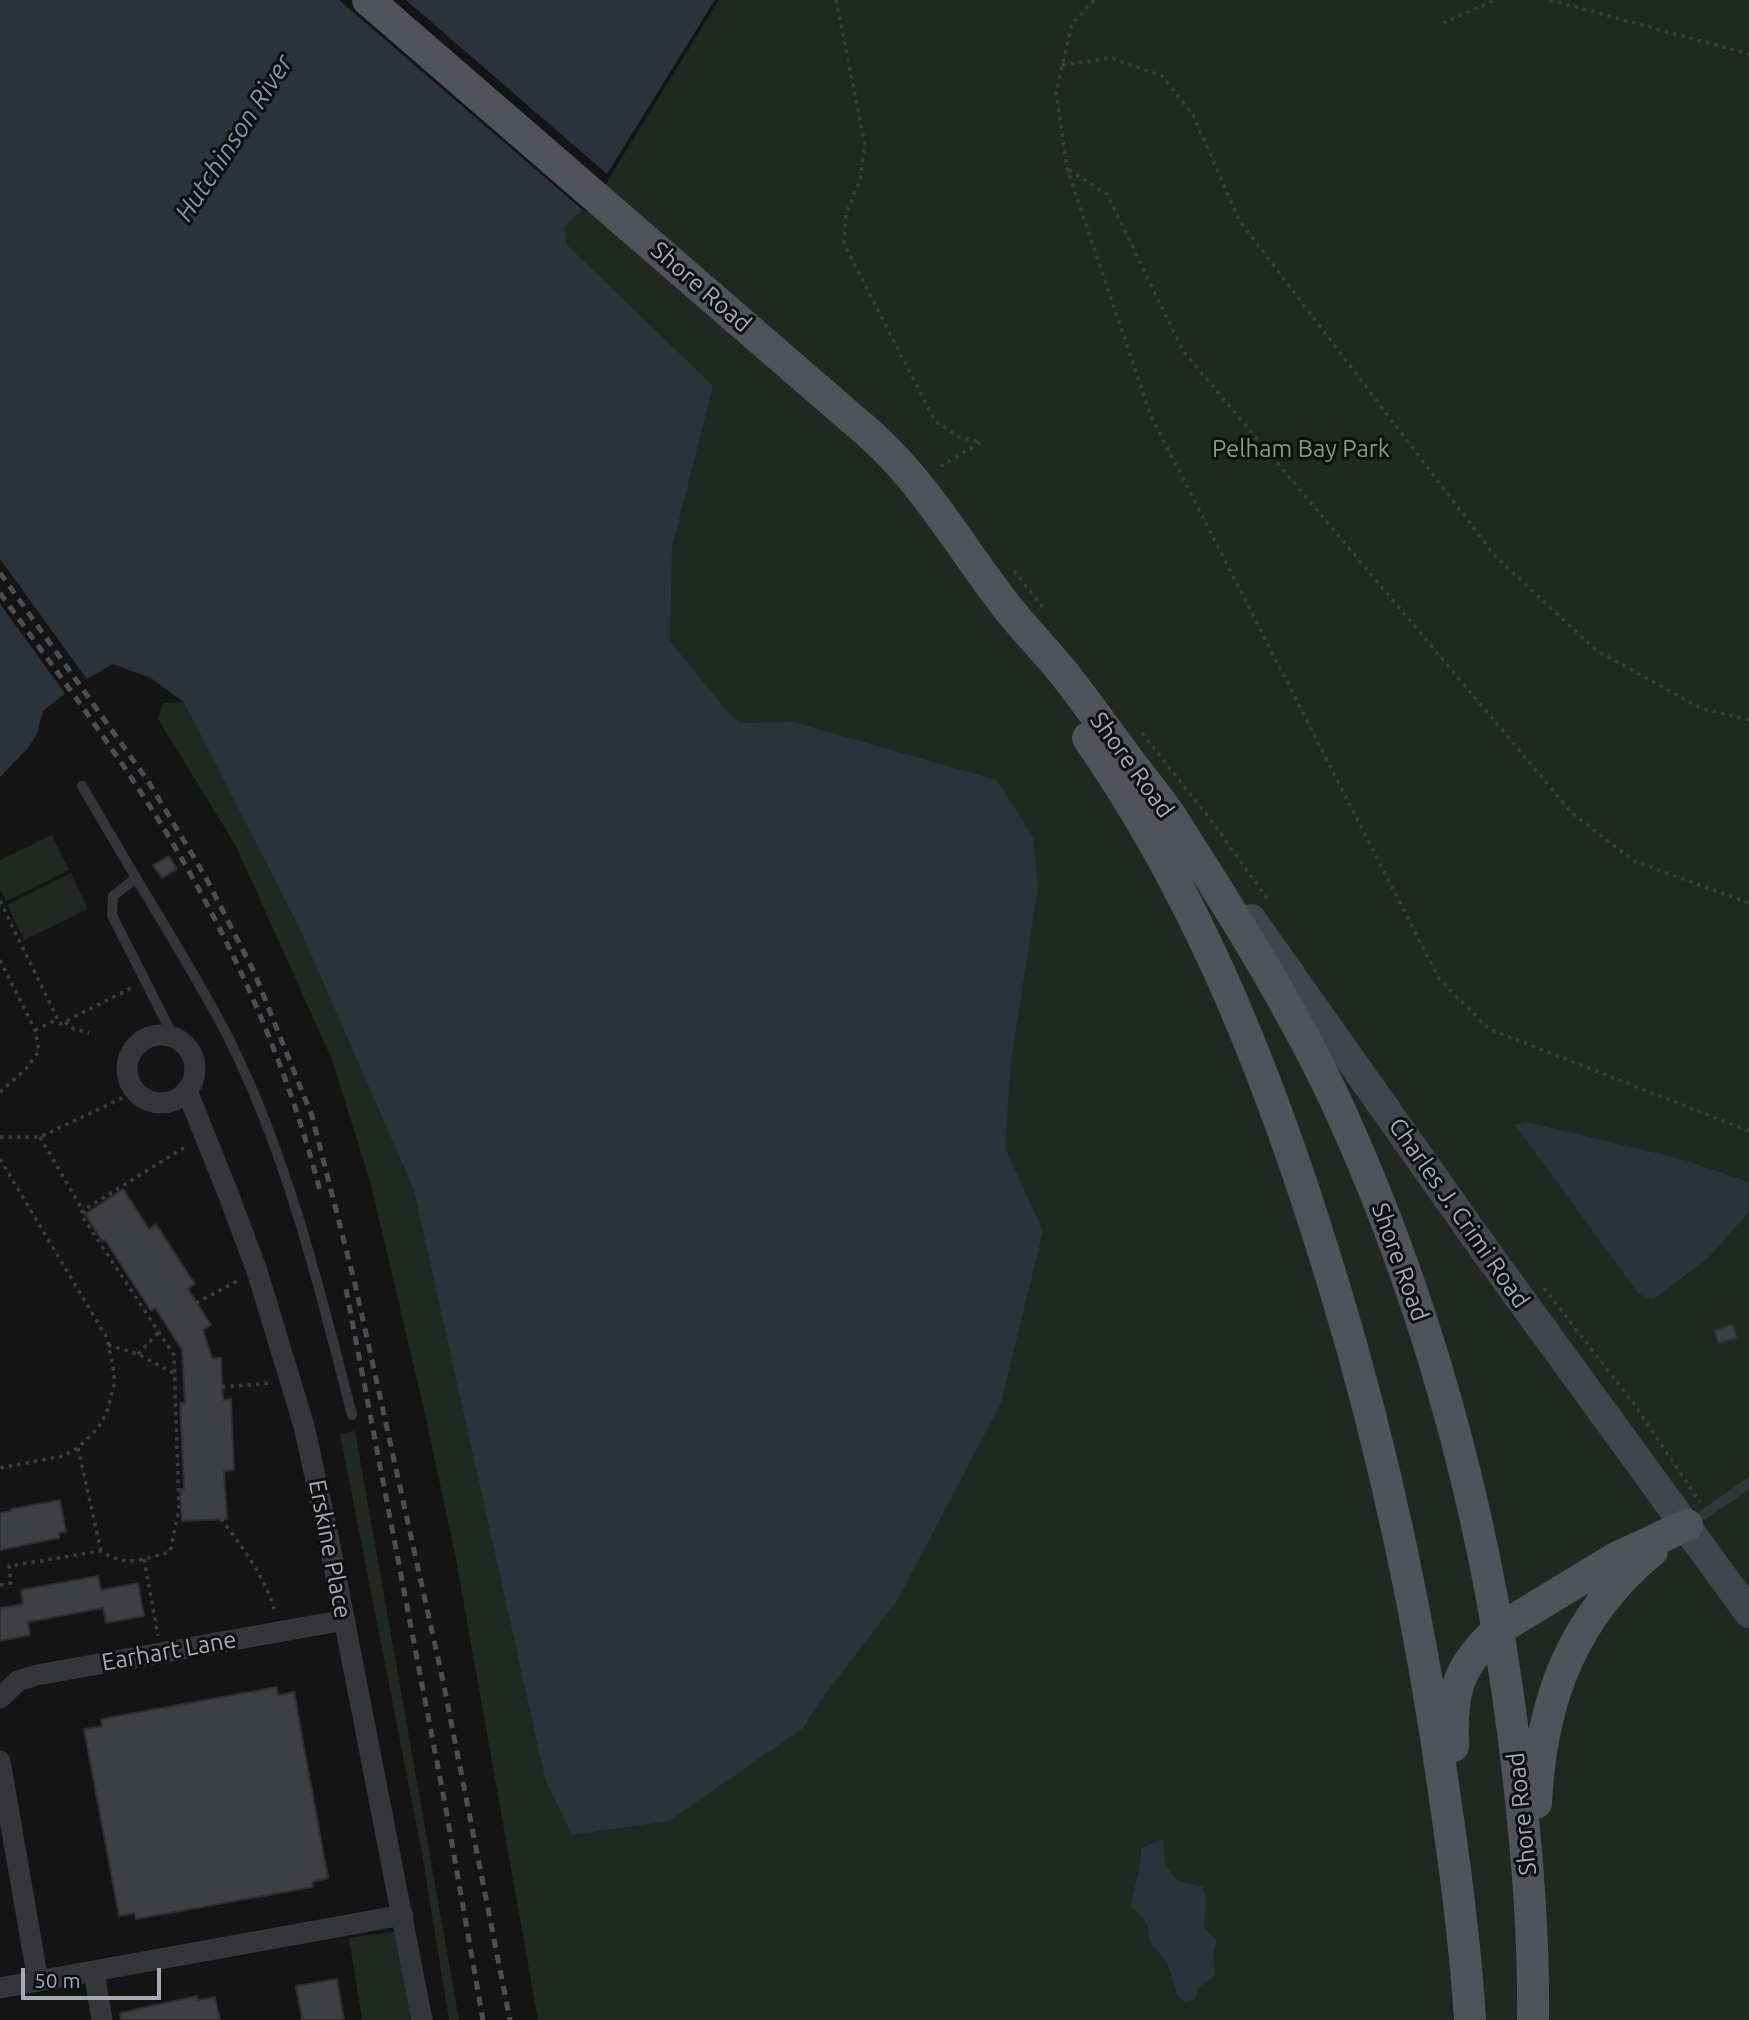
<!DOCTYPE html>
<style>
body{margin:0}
#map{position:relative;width:1749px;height:2020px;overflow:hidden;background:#141415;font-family:Ubuntu,sans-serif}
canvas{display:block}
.scale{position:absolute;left:21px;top:1968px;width:140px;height:32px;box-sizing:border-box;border:4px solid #a6aab5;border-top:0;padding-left:9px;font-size:21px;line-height:24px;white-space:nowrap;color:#a6aab5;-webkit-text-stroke:5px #0f0f10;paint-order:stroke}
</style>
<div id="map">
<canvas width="1749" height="2020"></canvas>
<div class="scale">50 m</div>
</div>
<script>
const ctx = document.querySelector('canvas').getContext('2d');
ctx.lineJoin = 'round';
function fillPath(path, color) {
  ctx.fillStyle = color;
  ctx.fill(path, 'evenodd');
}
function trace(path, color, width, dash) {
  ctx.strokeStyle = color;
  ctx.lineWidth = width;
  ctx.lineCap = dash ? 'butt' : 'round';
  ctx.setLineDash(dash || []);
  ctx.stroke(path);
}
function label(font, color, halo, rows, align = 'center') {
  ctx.font = font + ' Ubuntu,sans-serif';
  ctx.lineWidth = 6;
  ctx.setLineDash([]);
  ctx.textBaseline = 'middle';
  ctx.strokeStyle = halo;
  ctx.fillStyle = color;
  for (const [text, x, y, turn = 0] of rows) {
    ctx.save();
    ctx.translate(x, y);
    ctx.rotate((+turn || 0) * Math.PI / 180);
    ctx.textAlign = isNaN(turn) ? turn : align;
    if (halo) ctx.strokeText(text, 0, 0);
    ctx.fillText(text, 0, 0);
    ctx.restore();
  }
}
fillPath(new Path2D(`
 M 715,0 L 1749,0 L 1749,2020 L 538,2020 L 455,1554 L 423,1405 L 370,1181 L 332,1060 L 236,846 L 158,719 L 163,703 L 183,702 L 151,678 L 113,664 L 147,623 L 723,922 L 526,233 L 589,204 Z
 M 52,835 L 69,870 L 6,901 L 0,890 L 0,860 Z
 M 71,873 L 88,909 L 24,940 L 7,905 Z
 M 355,1431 L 459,2020 L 449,2020 L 422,1853 L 340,1434 Z
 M 398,1931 L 412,2020 L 362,2020 L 349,1938 Z`), '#202821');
fillPath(new Path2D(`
 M 0,0 L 715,0 L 589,204 L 564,227 L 567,245 L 713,386 L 672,547 L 670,641 L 725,709 L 739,723 L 794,722 L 997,780 L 1033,837 L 1038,888 L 1011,1061 L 1005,1148 L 1043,1231 L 1001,1403 L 898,1599 L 820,1701 L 803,1728 L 669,1821 L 572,1835 L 546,1782 L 414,1190 L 299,927 L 184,702 L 151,678 L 113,664 L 74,686 L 43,711 L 37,734 L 28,748 L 0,777 Z
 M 1527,1122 L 1681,1159 L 1749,1182 L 1749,1212 L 1709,1257 L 1653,1300 L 1639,1294 L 1515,1125 Z
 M 1163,1839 L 1165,1864 L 1176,1880 L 1203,1887 L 1206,1901 L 1204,1928 L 1217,1941 L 1213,1953 L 1215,1975 L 1199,1987 L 1195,2000 L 1185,2002 C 1173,1994 1175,1983 1170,1970 C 1166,1959 1157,1950 1149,1941 C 1150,1923 1144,1919 1131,1907 C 1134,1885 1141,1871 1141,1848 Z`), '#2b3239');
fillPath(new Path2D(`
 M 339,0 L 406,0 L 607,174 L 715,0 L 719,0 L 592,206 L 585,212 Z
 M 0,559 L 89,682 L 67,696 L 0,604 Z`), '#141415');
const building = new Path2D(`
 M 169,856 L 177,869 L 162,878 L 153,865 Z
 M 123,1189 L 149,1229 L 156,1224 L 195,1284 L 188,1289 L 211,1325 L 203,1330 L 212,1358 L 221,1358 L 223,1400 L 231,1399 L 234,1470 L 224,1471 L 227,1519 L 182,1521 L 180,1489 L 184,1489 L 180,1403 L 185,1403 L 182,1350 L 155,1308 L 151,1311 L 105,1240 L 102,1241 L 85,1214 Z
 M 1733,1324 L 1737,1338 L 1718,1344 L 1714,1330 Z
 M 60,1500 L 66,1532 L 59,1533 L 59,1538 L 0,1550 L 0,1513 L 11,1511 L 11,1509 Z
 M 98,1576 L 101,1590 L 138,1583 L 144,1616 L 106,1623 L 103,1608 L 28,1622 L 30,1635 L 0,1641 L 0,1608 L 23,1604 L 21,1590 Z
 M 277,1687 L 278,1695 L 294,1692 L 328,1878 L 312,1882 L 313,1887 L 136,1919 L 134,1913 L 119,1916 L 84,1729 L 102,1726 L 101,1719 Z
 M 337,1979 L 344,2020 L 302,2020 L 296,1986 Z
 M 197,1996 L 198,2000 L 215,1997 L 220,2020 L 121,2020 L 120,2013 Z`);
fillPath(building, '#3e3f42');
trace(building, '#2e2e31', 2);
trace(new Path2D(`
 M 836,0 L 865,145 L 860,180 L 846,214 L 844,244 L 935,421 L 959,437 L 981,442 L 936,469
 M 1094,0 L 1072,24 L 1056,92 L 1067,168 L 1150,414 L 1439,979 L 1489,1029 L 1749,1131
 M 1550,0 L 1749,54
 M 1443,23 L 1495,0
 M 1062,65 L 1111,58 L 1162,76 L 1193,115 L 1239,220 L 1495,556 L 1596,650 L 1700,708 L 1749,720
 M 1069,170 L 1107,194 L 1183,351 L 1572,813 L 1634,861 L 1749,903
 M 1014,571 L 1044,609
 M 1142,733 L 1214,824 L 1270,903
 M 0,901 L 60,1024 L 135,986
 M 0,960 L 35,1030 L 39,1051 L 26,1069 L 0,1092
 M 65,1022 L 74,1029 L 89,1033
 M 35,1030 L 58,1019
 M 0,1137 L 40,1137 L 135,1092
 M 40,1137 L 85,1214
 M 0,1159 L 107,1338 L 114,1372 L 114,1385 L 107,1412 L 98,1428 L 78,1448 L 63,1456 L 0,1468
 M 1544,1288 L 1634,1404 L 1700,1502
 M 196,1303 L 241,1279
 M 108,1345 L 138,1354 L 175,1374
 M 138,1354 L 158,1333
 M 222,1387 L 272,1383
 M 78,1448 L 101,1551
 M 221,1519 C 241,1545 268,1581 275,1613
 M 144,1559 L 158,1636
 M 0,1585 L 11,1583 L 9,1566 L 101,1551 C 126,1568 143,1559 170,1552 L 179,1509 L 174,1355 L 82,1216 L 82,1211 L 188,1145`), '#3b3d41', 3.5, [3.5, 5]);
trace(new Path2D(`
 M 82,786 L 136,878 L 113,896 L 112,915 L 173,1036
 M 136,878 C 167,930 199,981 227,1035 C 287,1154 319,1286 352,1415
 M 1690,1524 L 1749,1483`), '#35363a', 10);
trace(new Path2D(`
 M127 1069a34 34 0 1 1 68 0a34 34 0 1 1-68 0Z
 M 187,1091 L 229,1196 L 257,1271 L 304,1426 L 327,1531 L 422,2020
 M 0,1698 L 18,1681 L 37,1675 L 345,1620
 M 0,1761 L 38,1981
 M 94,1971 L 102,2020
 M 0,1988 L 403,1915`), '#35363a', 21);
trace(new Path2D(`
 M 1251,919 L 1484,1249 L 1749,1613`), '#43454a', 30);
trace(new Path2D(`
 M 368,0 L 872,436 C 925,484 960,546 1003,602 C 1023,628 1046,651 1066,676 C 1086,702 1105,728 1124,754 C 1140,776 1157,796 1172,818 C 1234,915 1296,1013 1343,1117 C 1438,1328 1494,1552 1519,1782 C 1528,1861 1534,1940 1533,2020
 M 1088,738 C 1192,887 1261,1056 1316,1228 C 1370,1395 1409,1564 1436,1737 C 1450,1831 1464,1925 1470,2020
 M 1453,1746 C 1451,1692 1457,1666 1499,1629 L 1616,1558 L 1687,1525
 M 1536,1803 C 1541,1701 1572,1617 1652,1551`), '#515359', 32);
trace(new Path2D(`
 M 0,573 L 148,781 L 205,876 L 254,972 L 312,1116 L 355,1284 L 443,1681 L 510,2020
 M 0,593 C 54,668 109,741 158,819 C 229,934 286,1059 320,1191
 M 346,1289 L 445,1804 L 483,2020`), '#4c4e53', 5, [9, 7]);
label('24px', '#a6aab5', '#0f0f10', [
 ["Shore Road",701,287,41],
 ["Shore Road",1132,765,54],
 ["Charles J. Crimi Road",1459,1213,55],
 ["Shore Road",1400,1262,70],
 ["Erskine Place",330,1549,79],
 ["Earhart Lane",169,1651,-10],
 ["Shore Road",1522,1814,-96]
]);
label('24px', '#7e9f81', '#0f0f10', [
 ["Pelham Bay Park",1301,449]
]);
label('italic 26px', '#7e96af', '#0f0f10', [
 ["Hutchinson River",234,138,-57]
]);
</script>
